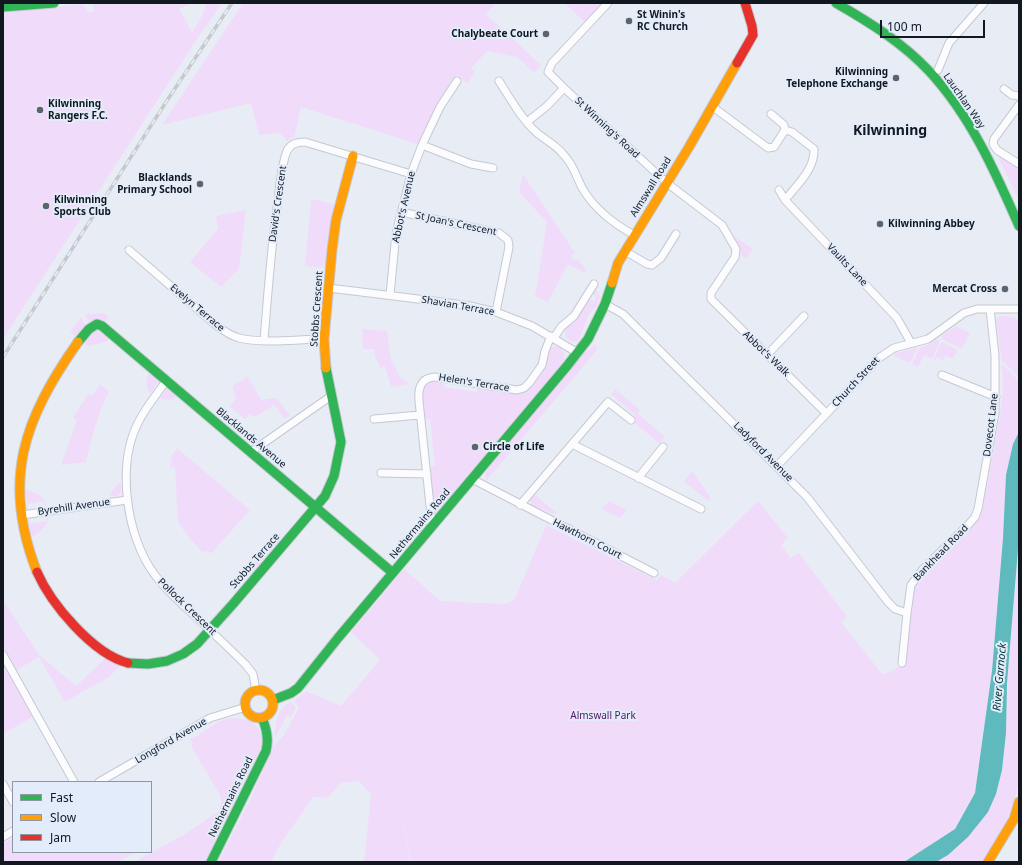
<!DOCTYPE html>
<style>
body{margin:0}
#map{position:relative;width:1022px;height:865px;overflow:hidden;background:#e8edf5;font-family:"Noto Sans",sans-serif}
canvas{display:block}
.frame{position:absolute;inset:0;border:4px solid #121820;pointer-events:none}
.legend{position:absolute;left:12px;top:781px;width:140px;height:72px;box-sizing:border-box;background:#e3ecfa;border:1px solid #8f97a3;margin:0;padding:5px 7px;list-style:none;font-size:12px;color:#121820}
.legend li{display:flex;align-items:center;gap:8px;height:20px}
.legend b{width:20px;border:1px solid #8f97a3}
.scale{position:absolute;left:880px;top:20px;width:105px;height:18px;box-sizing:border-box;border:2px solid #121820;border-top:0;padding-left:5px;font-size:12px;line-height:14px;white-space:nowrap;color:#121820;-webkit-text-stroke:3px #e3ecfa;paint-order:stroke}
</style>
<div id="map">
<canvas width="1022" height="865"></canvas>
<div class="frame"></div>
<ul class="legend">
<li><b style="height:5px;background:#30b455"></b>Fast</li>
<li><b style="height:5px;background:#ff9f0a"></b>Slow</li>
<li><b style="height:5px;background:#e5322d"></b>Jam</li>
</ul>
<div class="scale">100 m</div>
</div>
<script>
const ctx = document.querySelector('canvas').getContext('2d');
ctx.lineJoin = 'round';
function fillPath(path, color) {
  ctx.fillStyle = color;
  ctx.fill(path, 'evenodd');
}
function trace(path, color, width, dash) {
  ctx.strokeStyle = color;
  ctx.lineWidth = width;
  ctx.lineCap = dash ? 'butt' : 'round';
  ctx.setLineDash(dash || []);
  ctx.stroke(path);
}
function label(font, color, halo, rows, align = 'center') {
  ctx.font = font + ' "Noto Sans",sans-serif';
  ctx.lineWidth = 4;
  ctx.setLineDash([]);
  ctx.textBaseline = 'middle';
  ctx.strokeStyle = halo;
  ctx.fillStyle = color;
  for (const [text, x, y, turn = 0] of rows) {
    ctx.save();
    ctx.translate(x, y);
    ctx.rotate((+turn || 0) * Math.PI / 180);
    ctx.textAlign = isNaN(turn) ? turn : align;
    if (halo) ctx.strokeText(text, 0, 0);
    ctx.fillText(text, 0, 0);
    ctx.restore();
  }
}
fillPath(new Path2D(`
 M 93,3 L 191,3 L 179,9 L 192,32 C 198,23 205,13 206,3 L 222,3 L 197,39 L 3,339 L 3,13 L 81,4 L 85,6 L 88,12 L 94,11 Z
 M 243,3 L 496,3 L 486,14 L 541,65 L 534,73 L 517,57 L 487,51 L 471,68 L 475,72 L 467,84 L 457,74 L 439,102 L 417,144 L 301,107 L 294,137 L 287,141 L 280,133 L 259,135 L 251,103 L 162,125 Z
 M 564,3 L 604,3 L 586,23 Z
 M 1000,156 L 1019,168 L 1019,194 L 1017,196 L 999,159 Z
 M 523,174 L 575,253 L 571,256 L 574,261 L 578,259 L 586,270 L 585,273 L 568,264 L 548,302 L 535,296 L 547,222 L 519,192 Z
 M 311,199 L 335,204 L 326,268 L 305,266 Z
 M 246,210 L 239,269 L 221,287 L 190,262 L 218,229 L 216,216 Z
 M 735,237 L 753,249 L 746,259 L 741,255 L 740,247 Z
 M 595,288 L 600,296 L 597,305 L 586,318 L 587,320 L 580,338 L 576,342 C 565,341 563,335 567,325 L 575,321 L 587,302 L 590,300 L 594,301 L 596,297 L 593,294 Z
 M 104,313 L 109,317 L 104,323 L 90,323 L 85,314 Z
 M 1001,316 L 1014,317 L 1019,322 L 1019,377 L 1002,361 L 996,321 L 998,317 Z
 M 81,317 L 86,326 L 77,337 L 70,332 Z
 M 956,326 L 970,333 L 962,349 L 942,339 L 941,336 Z
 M 362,329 L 387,331 L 391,359 L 400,377 L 410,384 L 391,387 L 385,366 L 381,368 L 375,357 L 374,349 L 363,349 Z
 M 97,330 L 109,339 L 106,342 L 88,346 L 84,343 L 94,331 Z
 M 938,339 L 940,342 L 932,359 L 924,355 L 918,367 L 912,364 L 920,348 L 928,345 Z
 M 942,342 L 958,350 L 953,359 L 946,355 L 943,360 L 937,357 L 935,361 L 933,360 Z
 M 594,344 L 598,349 L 486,481 L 485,474 L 487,470 L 486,469 L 585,352 L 591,348 Z
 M 554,346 C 563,348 566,354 564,362 L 434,515 L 434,508 L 438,506 L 437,502 L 433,499 L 429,467 L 435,466 L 430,419 L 424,419 C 422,398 415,379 445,381 L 444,387 L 477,392 L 478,387 L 515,393 L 525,391 L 548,349 Z
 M 916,348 L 917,349 L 910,363 L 894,356 L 894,355 L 896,353 Z
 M 1002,364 L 1019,381 L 1019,432 L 1013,444 L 1006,475 L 1003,538 L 992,671 L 975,793 L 955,829 L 904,862 L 411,862 L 402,812 L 410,862 L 364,862 L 371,794 L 359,781 L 341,783 L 327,798 L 313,797 C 299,819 282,838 271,862 L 218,862 L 249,802 L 274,745 L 283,737 L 299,707 L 294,701 L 306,691 L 341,706 L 380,660 L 351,632 L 404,569 L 440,601 L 503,604 L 511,602 L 516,596 L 546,525 L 657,580 L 661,575 L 675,583 L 758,501 L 788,538 L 781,545 L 791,558 L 799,553 L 847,617 L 841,622 L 883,675 L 906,663 L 912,593 C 924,562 962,541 982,513 L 1000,416 L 1003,389 Z
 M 149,373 L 157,380 L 158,382 L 150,394 C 146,387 145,380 149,373 Z
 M 248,377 L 261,400 L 275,398 L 277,399 L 290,415 L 285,419 L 274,405 L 255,417 L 250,414 L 245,419 L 229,406 L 236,399 L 232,386 Z
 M 100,384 L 109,392 C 97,414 92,438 86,462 L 61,465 L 77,420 L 73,418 L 88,394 L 92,396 Z
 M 167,389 L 177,396 L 170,400 L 159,399 Z
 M 615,389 L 640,410 L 637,413 L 665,437 L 659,443 L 631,420 L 635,415 L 611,394 Z
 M 177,448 L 250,510 L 211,554 L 206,550 L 203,553 L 187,535 L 178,522 L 175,468 L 170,467 L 172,455 Z
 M 692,471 L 711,498 L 708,501 L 684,481 Z
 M 121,482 L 121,493 L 117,496 L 110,496 C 112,490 115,485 121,482 Z
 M 26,490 C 35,492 44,496 47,506 L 45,506 L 44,501 L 28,504 L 28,509 L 27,509 Z
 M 534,494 L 556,512 L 553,514 L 542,509 L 538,510 L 532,506 L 531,502 L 529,500 Z
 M 609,501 L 627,510 L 620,518 L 602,509 Z
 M 46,516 L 48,516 C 48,527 40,533 31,538 L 29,522 L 30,519 L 31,524 L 47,521 Z
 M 277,535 L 281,539 L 251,574 L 247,571 Z
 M 1019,537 L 1019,779 L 1016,794 L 1007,821 L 982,862 L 936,862 L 948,855 L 996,794 L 1002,770 L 1006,733 L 1007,683 Z
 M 3,600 L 39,655 L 76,686 L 105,659 L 120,666 L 109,677 L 65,702 L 39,657 L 15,671 L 3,650 Z
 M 3,662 L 34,716 L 3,734 Z
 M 291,702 L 296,707 L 291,717 L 287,715 L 276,736 L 275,735 C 276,721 277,709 291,702 Z
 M 230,718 C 250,718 264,724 261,747 L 205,862 L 134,862 L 185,834 L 219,811 L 221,802 L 220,795 L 192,748 L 191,739 L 222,720 Z
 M 13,838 L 13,852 L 131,852 L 132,854 L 118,862 L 3,862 L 3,843 Z`), '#f1dbfa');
fillPath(new Path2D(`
 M 1019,432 L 1019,537 L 1007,683 L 1006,733 L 1002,770 L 996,794 L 988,812 L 968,837 L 948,855 L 936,862 L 904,862 L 955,829 L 975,793 L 992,671 L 1003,538 L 1006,475 L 1013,444 Z`), '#5ebabc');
const street = new Path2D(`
 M 608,3 L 552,63 L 548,72 L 564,88 L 667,183 L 722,225 L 736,249 L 735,257 L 711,293 L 711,299 L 826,413
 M 938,70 L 949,43 L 984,3
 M 499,81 C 510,98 520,117 535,131 C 543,139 555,144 563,154 C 575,166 576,178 584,191 C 596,210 614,224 634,235
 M 1004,89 L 1012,95 L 1019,96
 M 1019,105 L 994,139 L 993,144 L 997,150 L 1019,164
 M 713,107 L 768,148 L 774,147 L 785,130 L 784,125 L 771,114
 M 527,122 L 547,106 L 564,88
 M 785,130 L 792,132 L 814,149 C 815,169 797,185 785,200
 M 422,145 L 440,107 L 457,81
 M 779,190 L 785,200 L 897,318 L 911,343
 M 401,212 L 499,233 L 508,240 L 509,247 L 496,312
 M 129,250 L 217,326 C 224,331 231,336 239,338 C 264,344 299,339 324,339
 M 625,251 L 647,264 L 652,265 L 661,258 L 676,234
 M 329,288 L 442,302 L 470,306 L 496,312 L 532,326 L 578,353
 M 390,295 L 396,233 L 411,174 L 422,145 L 471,164 L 493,168
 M 605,304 L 623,314 L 807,497 L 888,602 L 895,609 L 907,613
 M 554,338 L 561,327 L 574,316 L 594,284
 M 264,340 C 268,293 271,246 278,200 C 280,184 281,166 287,151 C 290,144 297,142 305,142 L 411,174
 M 767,355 L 804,316
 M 942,375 L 996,397
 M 166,381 C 157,394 146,407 139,421 C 116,464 126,537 155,575 C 166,591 182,604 196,617 C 213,633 230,649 246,665 L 253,674 L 256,691
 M 374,419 L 420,415
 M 572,444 L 701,509
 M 251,452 L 331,396
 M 777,466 L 879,358 L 894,348 L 928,339 L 964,313 L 977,309 L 1019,309
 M 381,473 L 427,474
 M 638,478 L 663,447
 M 472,479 L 654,573
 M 520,505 L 608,402 L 631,420
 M 22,515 L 127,500
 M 425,521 L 431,515 L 419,401 C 418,389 420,378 435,377 L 517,390 L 524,388 L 530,382 L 542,365 L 545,351 L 551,336
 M 3,655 L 74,782
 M 902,663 L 907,613 L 911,585 L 923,569 L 969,524 L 975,517 L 978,509 L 995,413 L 995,355 L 990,309
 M 99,782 L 210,718 L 246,707
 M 3,784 L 13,802
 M 3,837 L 13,831`);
const fast = new Path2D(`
 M 836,3 C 869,22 903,43 929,71 C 970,115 995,171 1019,226
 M 3,7 L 54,3
 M 78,342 L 89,329 L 97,324 L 102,326 L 393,573
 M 128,663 L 148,664 L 167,661 L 183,654 L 197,644 L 233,604 L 325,496 L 334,476 L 341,442 L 326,368
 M 273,700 L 291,693 L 298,688 L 338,638 L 567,366 L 588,339 L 605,304 L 612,283
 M 211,862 L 266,751 C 269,739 267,729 262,718`);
const slow = new Path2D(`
 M 612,283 L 618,263 L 689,147 L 737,63
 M 326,368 L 324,339 L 332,250 L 336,220 L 353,156
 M 37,572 C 1,480 24,419 78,342
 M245 704a14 14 0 1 1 28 0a14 14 0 1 1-28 0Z
 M 988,862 L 1014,819 L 1019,802`);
const jam = new Path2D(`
 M 737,63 L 753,35 L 752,26 L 745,3
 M 37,572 C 51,604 93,654 128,663`);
trace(street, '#c4c9d1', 9);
trace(fast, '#c4c9d1', 11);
trace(slow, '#c4c9d1', 11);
trace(jam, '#c4c9d1', 11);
trace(street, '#fcfcfe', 7);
trace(fast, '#30b455', 9);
trace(slow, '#ff9f0a', 9);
trace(jam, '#e5322d', 9);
const rail = new Path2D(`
 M 3,357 L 168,99 L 232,3`);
trace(rail, '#c7c8cb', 3.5);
trace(rail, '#e3ecfa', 2, [6]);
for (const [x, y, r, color] of [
 [629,21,4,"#5d636b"],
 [546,34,4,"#5d636b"],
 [896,78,4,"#5d636b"],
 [40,110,4,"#5d636b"],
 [200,184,4,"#5d636b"],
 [46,206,4,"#5d636b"],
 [880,224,4,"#5d636b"],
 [1005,289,4,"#5d636b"],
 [475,447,4,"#5d636b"]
]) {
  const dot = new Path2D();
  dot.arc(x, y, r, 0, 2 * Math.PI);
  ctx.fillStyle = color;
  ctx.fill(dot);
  trace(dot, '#e3ecfa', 1.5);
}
label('bold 10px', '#121820', '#e3ecfa', [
 ["St Winin's",637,15],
 ["RC Church",637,27],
 ["Chalybeate Court",538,34,"right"],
 ["Kilwinning",888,72,"right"],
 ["Telephone Exchange",888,84,"right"],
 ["Kilwinning",48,104],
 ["Rangers F.C.",48,116],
 ["Blacklands",192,178,"right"],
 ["Primary School",192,190,"right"],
 ["Kilwinning",54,200],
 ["Sports Club",54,212],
 ["Kilwinning Abbey",888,224],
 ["Mercat Cross",997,289,"right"],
 ["Circle of Life",483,447]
], 'left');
label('10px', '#121820', '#e3ecfa', [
 ["Lauchlan Way",964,101,55],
 ["St Winning's Road",607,128,43],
 ["Almswall Road",651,187,-58],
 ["David's Crescent",278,204,-82],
 ["Abbot's Avenue",404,207,-77],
 ["St Joan's Crescent",456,224,12],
 ["Vaults Lane",847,265,47],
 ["Shavian Terrace",458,306,10],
 ["Evelyn Terrace",197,308,40],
 ["Stobbs Crescent",317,309,-86],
 ["Abbot's Walk",766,354,44],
 ["Church Street",856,382,-47],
 ["Helen's Terrace",474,383,9],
 ["Dovecot Lane",991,425,-83],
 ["Blacklands Avenue",251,438,40],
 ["Ladyford Avenue",763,452,45],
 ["Byrehill Avenue",74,507,-8],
 ["Nethermains Road",420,524,-50],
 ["Hawthorn Court",587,539,27],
 ["Bankhead Road",941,553,-46],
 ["Stobbs Terrace",255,561,-49],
 ["Pollock Crescent",187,607,44],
 ["Longford Avenue",171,741,-30],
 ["Nethermains Road",231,797,-64]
]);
label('10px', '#551460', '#e3ecfa', [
 ["Almswall Park",603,716]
]);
label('italic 11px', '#003938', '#e3ecfa', [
 ["River Garnock",1000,677,-85]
]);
label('bold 14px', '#121820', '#e3ecfa', [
 ["Kilwinning",890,131]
]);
</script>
